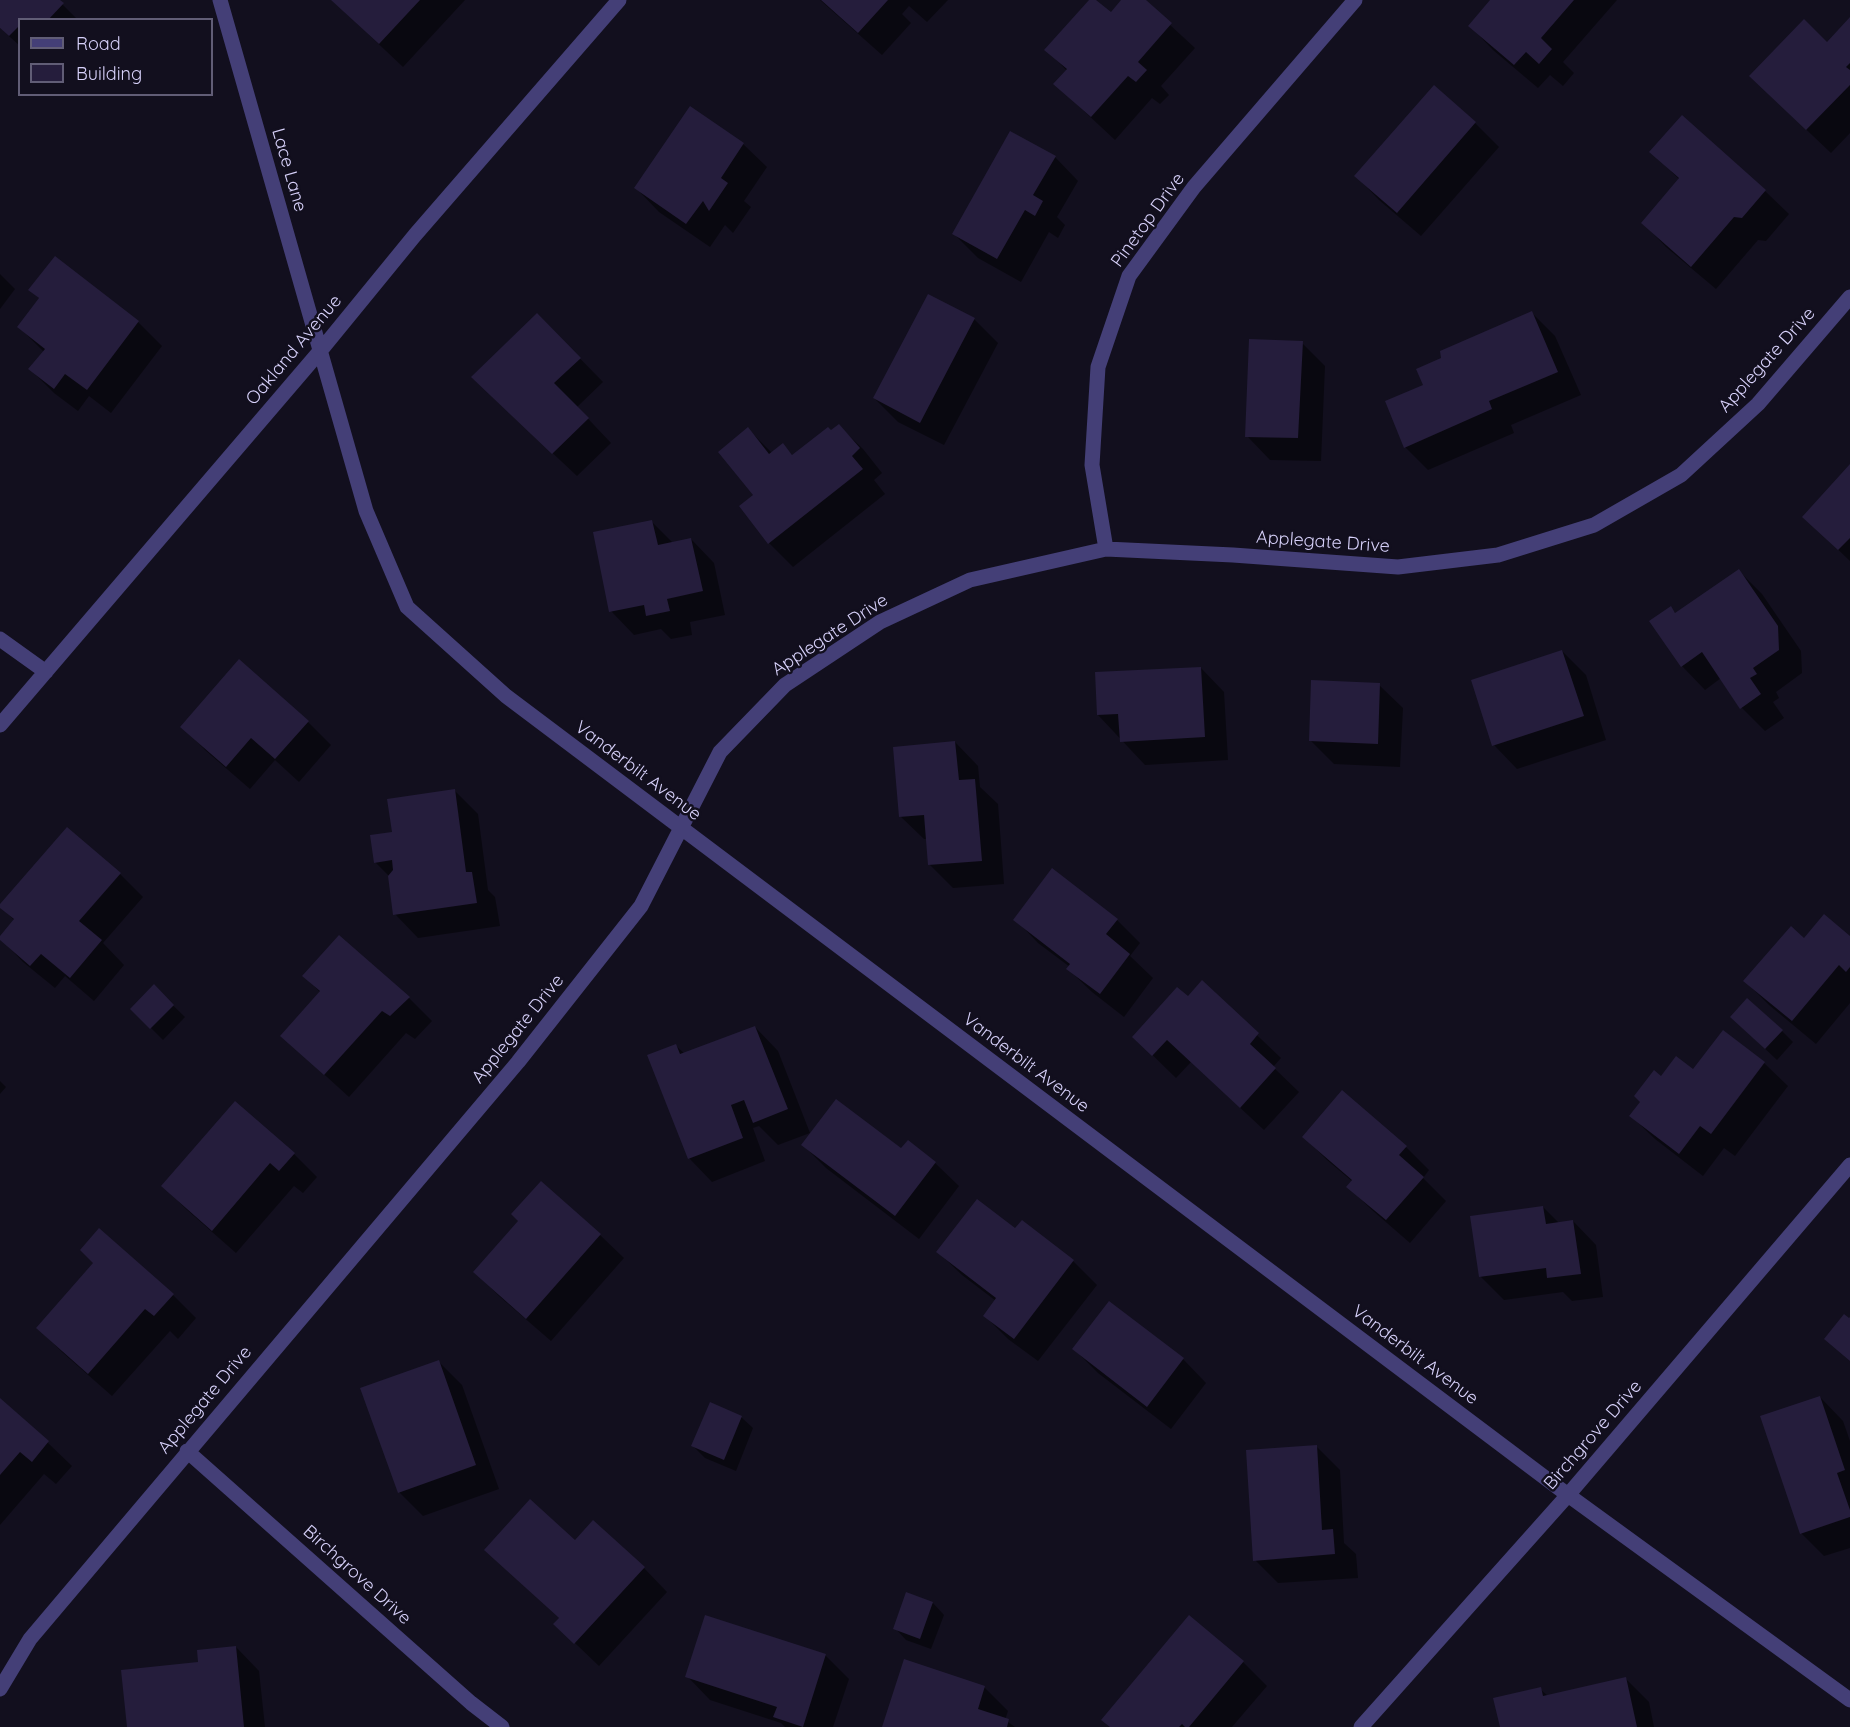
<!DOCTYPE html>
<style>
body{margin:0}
#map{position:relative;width:1850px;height:1727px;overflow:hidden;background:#120f1e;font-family:Quicksand,sans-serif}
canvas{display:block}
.legend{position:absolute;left:18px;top:18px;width:195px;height:78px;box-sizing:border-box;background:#120f1e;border:2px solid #615d76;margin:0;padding:8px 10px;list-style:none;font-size:18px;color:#d7d1fa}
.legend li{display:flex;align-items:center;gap:12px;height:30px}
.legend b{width:30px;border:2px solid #615d76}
</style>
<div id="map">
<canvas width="1850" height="1727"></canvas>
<ul class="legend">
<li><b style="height:8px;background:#443f77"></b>Road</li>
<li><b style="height:16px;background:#251d3c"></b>Building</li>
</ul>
</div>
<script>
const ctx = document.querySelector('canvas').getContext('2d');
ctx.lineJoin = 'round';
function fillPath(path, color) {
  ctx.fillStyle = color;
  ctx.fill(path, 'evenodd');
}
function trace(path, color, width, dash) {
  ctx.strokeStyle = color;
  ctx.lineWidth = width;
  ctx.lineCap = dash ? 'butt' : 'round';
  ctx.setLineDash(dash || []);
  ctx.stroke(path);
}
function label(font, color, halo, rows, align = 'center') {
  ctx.font = font + ' Quicksand,sans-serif';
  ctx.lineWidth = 5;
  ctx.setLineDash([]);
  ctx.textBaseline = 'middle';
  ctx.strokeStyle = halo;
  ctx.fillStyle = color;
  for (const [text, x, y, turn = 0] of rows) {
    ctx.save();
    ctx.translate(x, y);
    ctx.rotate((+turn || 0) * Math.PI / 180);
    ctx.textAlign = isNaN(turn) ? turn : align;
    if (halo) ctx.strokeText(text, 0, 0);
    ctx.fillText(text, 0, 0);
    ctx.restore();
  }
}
fillPath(new Path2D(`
 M 0,0 L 58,0 L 78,20 L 20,20 L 20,46 L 0,28 Z
 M 332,0 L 465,0 L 403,67 Z
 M 820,0 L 948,0 L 927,22 L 909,6 L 902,14 L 911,23 L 882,55 Z
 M 1091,0 L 1094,0 L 1111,14 L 1123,0 L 1143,0 L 1195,48 L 1161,86 L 1169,95 L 1160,104 L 1152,98 L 1115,140 L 1055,84 L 1067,71 L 1047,50 Z
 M 1492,0 L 1617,0 L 1563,62 L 1574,73 L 1563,86 L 1550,75 L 1538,88 L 1493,50 L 1470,26 Z
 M 1850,19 L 1850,133 L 1831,153 L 1775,100 Z
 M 1434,87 L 1475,123 L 1499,147 L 1421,236 L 1379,200 L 1356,176 Z
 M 691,108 L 743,144 L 767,167 L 744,201 L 751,207 L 733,233 L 725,225 L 710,247 L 659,212 L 636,188 Z
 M 1682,117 L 1765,191 L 1789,214 L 1766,241 L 1758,240 L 1716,289 L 1666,247 L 1643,223 L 1680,180 L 1651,152 Z
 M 1055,157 L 1078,181 L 1057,217 L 1065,225 L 1058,238 L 1049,232 L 1021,282 L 978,258 L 954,234 Z
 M 55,258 L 138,322 L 162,346 L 111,413 L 89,396 L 78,411 L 54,393 L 30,369 L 44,352 L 19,327 L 40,299 L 30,290 Z
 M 0,274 L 15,289 L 0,309 Z
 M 928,296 L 974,319 L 998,343 L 944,445 L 898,422 L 874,398 Z
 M 1532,313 L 1555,336 L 1581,395 L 1511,425 L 1514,433 L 1428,470 L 1405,447 L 1425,385 L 1442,359 Z
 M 560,338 L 603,382 L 577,407 L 611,443 L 577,476 L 496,400 Z
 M 1302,343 L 1325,366 L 1321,461 L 1270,460 L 1247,436 Z
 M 839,426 L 863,449 L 882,473 L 874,480 L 885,494 L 793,567 L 769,543 L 741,507 L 755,495 L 748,429 L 773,454 L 783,445 L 793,456 Z
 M 1850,466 L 1850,561 L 1804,517 Z
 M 651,521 L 673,543 L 691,539 L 714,563 L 725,615 L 690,622 L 692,635 L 671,639 L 661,629 L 634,635 L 611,611 Z
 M 1739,571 L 1762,594 L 1801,651 L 1802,673 L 1776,692 L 1779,698 L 1773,702 L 1784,718 L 1765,731 L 1742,708 L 1721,678 L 1705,690 L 1682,666 L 1671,608 L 1676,614 Z
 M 1562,651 L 1586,675 L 1606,740 L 1517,769 L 1494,745 Z
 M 1201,668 L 1224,692 L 1228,760 L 1145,765 L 1098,715 Z
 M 1379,685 L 1403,708 L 1400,767 L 1334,764 L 1310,740 Z
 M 308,722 L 331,745 L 299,782 L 275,760 L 250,789 L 205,750 L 182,726 Z
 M 955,742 L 978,766 L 980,787 L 998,804 L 1004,884 L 953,888 L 930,865 L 927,839 L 924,839 L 900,816 Z
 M 455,791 L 478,814 L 488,890 L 495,897 L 500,926 L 418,938 L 395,914 L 390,877 L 375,862 L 393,833 Z
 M 120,874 L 143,897 L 103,943 L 124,965 L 94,1001 L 65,976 L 55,988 L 23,962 L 0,938 L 15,921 L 0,906 Z
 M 1015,919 L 1117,920 L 1140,943 L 1130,956 L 1153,978 L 1124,1017 L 1092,992 L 1068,969 L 1070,967 L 1038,943 Z
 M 339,937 L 409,998 L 432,1021 L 415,1039 L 406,1033 L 349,1097 L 282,1036 L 321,993 L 304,976 Z
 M 1850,938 L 1850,1003 L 1816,1044 L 1769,1005 L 1745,981 L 1804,940 Z
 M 1202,983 L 1281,1058 L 1273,1067 L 1299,1092 L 1264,1130 L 1191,1062 L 1176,1078 L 1134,1037 L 1188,998 Z
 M 154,987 L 185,1017 L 163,1040 L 132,1009 Z
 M 755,1027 L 778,1051 L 810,1133 L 778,1145 L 759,1126 L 753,1128 L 765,1161 L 712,1182 L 689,1158 L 676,1046 L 685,1054 Z
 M 1743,1028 L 1782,1031 L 1793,1042 L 1777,1060 Z
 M 1724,1032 L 1764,1063 L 1788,1086 L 1735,1156 L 1724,1148 L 1703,1176 L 1655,1139 L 1631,1116 L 1662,1078 L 1693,1071 Z
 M 0,1081 L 6,1087 L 0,1094 Z
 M 1304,1137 L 1406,1147 L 1429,1170 L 1423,1178 L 1446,1201 L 1410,1243 L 1372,1210 L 1348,1187 L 1353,1182 L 1327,1160 Z
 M 803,1145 L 901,1150 L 935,1163 L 959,1186 L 919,1239 L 826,1168 Z
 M 294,1154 L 317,1177 L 303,1193 L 294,1186 L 236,1253 L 186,1209 L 163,1186 Z
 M 541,1183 L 600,1235 L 624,1258 L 551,1341 L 499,1296 L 475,1272 L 520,1221 Z
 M 1543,1207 L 1559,1223 L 1573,1221 L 1596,1245 L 1603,1297 L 1572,1301 L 1563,1292 L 1504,1300 L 1480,1276 Z
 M 1022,1222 L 1073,1261 L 1097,1285 L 1038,1361 L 1008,1339 L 985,1316 L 996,1301 L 962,1275 L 938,1252 L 1016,1230 Z
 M 173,1295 L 196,1318 L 178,1339 L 170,1331 L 112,1396 L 62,1352 L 38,1328 Z
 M 1074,1349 L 1183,1359 L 1206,1383 L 1171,1429 L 1098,1373 Z
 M 439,1362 L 462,1385 L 499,1489 L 423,1516 L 399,1492 Z
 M 1820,1397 L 1843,1421 L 1850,1441 L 1850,1548 L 1824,1556 L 1801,1533 Z
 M 0,1400 L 48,1443 L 72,1466 L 56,1484 L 44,1474 L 0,1525 Z
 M 741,1417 L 753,1428 L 736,1471 L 705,1458 L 693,1446 Z
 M 1316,1446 L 1340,1470 L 1344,1543 L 1356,1554 L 1358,1578 L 1278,1583 L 1255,1560 Z
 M 575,1542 L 644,1568 L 667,1592 L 599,1666 L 555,1624 L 560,1619 L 510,1573 Z
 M 933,1603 L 944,1615 L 931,1649 L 906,1640 L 895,1628 Z
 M 706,1617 L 826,1656 L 849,1679 L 833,1727 L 785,1727 L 781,1723 L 710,1700 L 687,1676 Z
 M 1190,1617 L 1243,1662 L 1267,1686 L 1232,1727 L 1111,1727 Z
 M 236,1647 L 259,1671 L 265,1727 L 129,1727 L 199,1664 Z
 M 905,1661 L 985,1688 L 1008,1711 L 1005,1720 L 1015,1727 L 884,1727 Z
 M 1625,1678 L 1649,1702 L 1654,1727 L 1501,1727 L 1540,1689 L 1548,1696 Z`), '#0007');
fillPath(new Path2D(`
 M 0,0 L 60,0 L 64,3 L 48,20 L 20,20 L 20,25 L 9,36 L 0,28 Z
 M 331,0 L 420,0 L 379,44 Z
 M 821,0 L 888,0 L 858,33 Z
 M 1089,0 L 1096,0 L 1111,12 L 1121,0 L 1146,0 L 1172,23 L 1138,62 L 1147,70 L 1136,82 L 1128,76 L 1091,117 L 1053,84 L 1067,69 L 1044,50 Z
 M 1490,0 L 1574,0 L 1541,38 L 1552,49 L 1539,64 L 1526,52 L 1514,65 L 1468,26 Z
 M 1850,17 L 1850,63 L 1846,67 L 1850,70 L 1850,85 L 1806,130 L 1749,76 L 1804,19 L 1827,42 Z
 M 1434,85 L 1476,122 L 1397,213 L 1354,176 Z
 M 690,106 L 744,143 L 721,178 L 728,183 L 709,211 L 703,201 L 686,224 L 634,188 Z
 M 1682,115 L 1766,190 L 1742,218 L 1734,217 L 1691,267 L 1641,223 L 1679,178 L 1649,152 Z
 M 1010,131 L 1056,156 L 1033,195 L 1043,201 L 1035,216 L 1025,210 L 997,259 L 952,234 Z
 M 55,256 L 139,321 L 87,390 L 65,374 L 54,389 L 28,369 L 45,349 L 17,327 L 39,298 L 28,290 Z
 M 928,294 L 975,318 L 920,423 L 873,398 Z
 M 1532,311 L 1558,372 L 1489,401 L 1492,409 L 1404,448 L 1385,401 L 1423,385 L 1416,369 L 1441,358 L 1440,351 Z
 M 537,313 L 581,358 L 554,383 L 589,418 L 552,454 L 471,377 Z
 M 1249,339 L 1303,341 L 1298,438 L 1245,437 Z
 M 839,424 L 860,448 L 852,456 L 863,469 L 768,544 L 739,506 L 753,495 L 718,452 L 748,427 L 769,454 L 783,443 L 792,455 L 828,427 L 831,430 Z
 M 1850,464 L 1850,538 L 1838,550 L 1802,517 Z
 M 652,520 L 658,545 L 691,538 L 703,591 L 667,599 L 670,611 L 646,616 L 644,605 L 609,612 L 593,532 Z
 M 1739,569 L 1778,626 L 1779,650 L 1753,668 L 1757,674 L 1750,678 L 1761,694 L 1740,709 L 1702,652 L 1681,667 L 1649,621 L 1671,606 L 1675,613 Z
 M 1562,650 L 1584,716 L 1492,746 L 1471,680 Z
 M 239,659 L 309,721 L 275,759 L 251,738 L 226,767 L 180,727 Z
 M 1201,667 L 1205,737 L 1120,742 L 1118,714 L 1097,715 L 1095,672 Z
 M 1311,680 L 1380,683 L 1378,744 L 1309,741 Z
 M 955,741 L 959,780 L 975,779 L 982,861 L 928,865 L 924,815 L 899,817 L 893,747 Z
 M 455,789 L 466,872 L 472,872 L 477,903 L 393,915 L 388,876 L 393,870 L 392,860 L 374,863 L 370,835 L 392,832 L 387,799 Z
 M 67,827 L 121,873 L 79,921 L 102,940 L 70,978 L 41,954 L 30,966 L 0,940 L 0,936 L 14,919 L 0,908 L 0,904 Z
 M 1052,868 L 1118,919 L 1106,934 L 1130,954 L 1100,994 L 1066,969 L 1070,964 L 1013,920 Z
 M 1824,914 L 1850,936 L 1850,967 L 1846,972 L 1839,965 L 1792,1021 L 1743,981 L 1791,926 L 1804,938 Z
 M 339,935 L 410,997 L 390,1016 L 382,1011 L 324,1075 L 280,1036 L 320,991 L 302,976 Z
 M 1202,980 L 1259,1033 L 1250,1044 L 1276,1068 L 1240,1108 L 1167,1040 L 1152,1056 L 1132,1037 L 1177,987 L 1188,996 Z
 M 154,984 L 174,1005 L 150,1029 L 130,1009 Z
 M 1747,998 L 1783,1030 L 1765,1049 L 1730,1017 Z
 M 755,1026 L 788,1109 L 753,1123 L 744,1100 L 731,1105 L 743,1138 L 688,1159 L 647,1055 L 676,1044 L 680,1054 Z
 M 1723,1030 L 1765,1062 L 1711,1134 L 1700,1126 L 1679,1154 L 1629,1116 L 1640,1102 L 1634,1096 L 1654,1070 L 1661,1076 L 1676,1056 L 1693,1069 Z
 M 1342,1090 L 1407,1146 L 1399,1155 L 1424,1177 L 1386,1220 L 1346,1187 L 1352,1180 L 1302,1137 Z
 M 836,1099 L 901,1148 L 908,1140 L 936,1162 L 895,1216 L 801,1145 Z
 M 235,1101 L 295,1153 L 279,1171 L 270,1163 L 212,1231 L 161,1186 Z
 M 541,1181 L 601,1234 L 526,1319 L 473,1272 L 518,1221 L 511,1214 Z
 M 977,1199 L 1015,1228 L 1022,1220 L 1074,1260 L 1014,1339 L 983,1316 L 996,1298 L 936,1252 Z
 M 1543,1206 L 1546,1224 L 1573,1220 L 1581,1274 L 1547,1278 L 1546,1268 L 1479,1277 L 1470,1216 Z
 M 99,1228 L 174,1294 L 154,1316 L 145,1309 L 88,1374 L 36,1328 L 93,1263 L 80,1250 Z
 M 1109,1301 L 1184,1358 L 1147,1407 L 1072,1349 Z
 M 1844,1314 L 1849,1318 L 1850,1317 L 1850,1361 L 1824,1339 Z
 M 439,1360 L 476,1465 L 398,1493 L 360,1388 Z
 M 1820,1396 L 1845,1470 L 1837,1473 L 1850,1510 L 1850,1517 L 1800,1534 L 1760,1416 Z
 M 0,1398 L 49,1441 L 32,1462 L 20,1452 L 0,1475 Z
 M 710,1402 L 742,1416 L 724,1460 L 691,1446 Z
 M 1317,1445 L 1322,1530 L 1333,1529 L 1335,1554 L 1253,1561 L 1246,1450 Z
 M 530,1499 L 575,1540 L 593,1520 L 645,1567 L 574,1644 L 553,1624 L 559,1618 L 484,1550 Z
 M 906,1592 L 933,1602 L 920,1639 L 893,1629 Z
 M 705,1615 L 826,1654 L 803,1727 L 773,1717 L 777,1707 L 685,1677 Z
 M 1189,1615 L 1244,1661 L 1189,1727 L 1185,1727 L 1182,1724 L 1179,1727 L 1110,1727 L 1101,1720 Z
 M 236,1646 L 244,1727 L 127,1727 L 121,1670 L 198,1662 L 197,1650 Z
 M 904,1659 L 985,1686 L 978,1709 L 1009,1719 L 1007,1727 L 882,1727 Z
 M 1626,1677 L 1637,1727 L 1500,1727 L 1493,1698 L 1541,1687 L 1543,1696 Z`), '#251d3c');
trace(new Path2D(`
 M 220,0 L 366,511 L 407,607 L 506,696 L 1568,1495 L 1850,1700
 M 1106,549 L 1092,465 L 1098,367 L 1129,276 L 1194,187 L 1355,0
 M 0,639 L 46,672
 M 0,725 L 321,350 L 415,235 L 619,0
 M 187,1451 L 471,1703 L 502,1727
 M 0,1689 L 30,1639 L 518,1062 L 641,906 L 720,752 L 785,685 L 880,622 L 970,580 L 1106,549 L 1233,555 L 1398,567 L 1498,555 L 1594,525 L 1681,475 L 1758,404 L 1850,297
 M 1361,1727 L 1568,1495 L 1850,1165`), '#443f77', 15);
label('18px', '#d7d1fa', '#120f1e', [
 ["Lace Lane",289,170,74],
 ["Pinetop Drive",1148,220,-54],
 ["Oakland Avenue",294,350,-50],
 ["Applegate Drive",1767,360,-48],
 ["Applegate Drive",1323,542,4],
 ["Applegate Drive",830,635,-33],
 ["Vanderbilt Avenue",638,771,37],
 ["Applegate Drive",518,1029,-51],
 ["Vanderbilt Avenue",1026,1063,37],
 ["Vanderbilt Avenue",1415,1355,37],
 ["Applegate Drive",205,1400,-50],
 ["Birchgrove Drive",1593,1435,-49],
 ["Birchgrove Drive",357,1575,42]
]);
</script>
